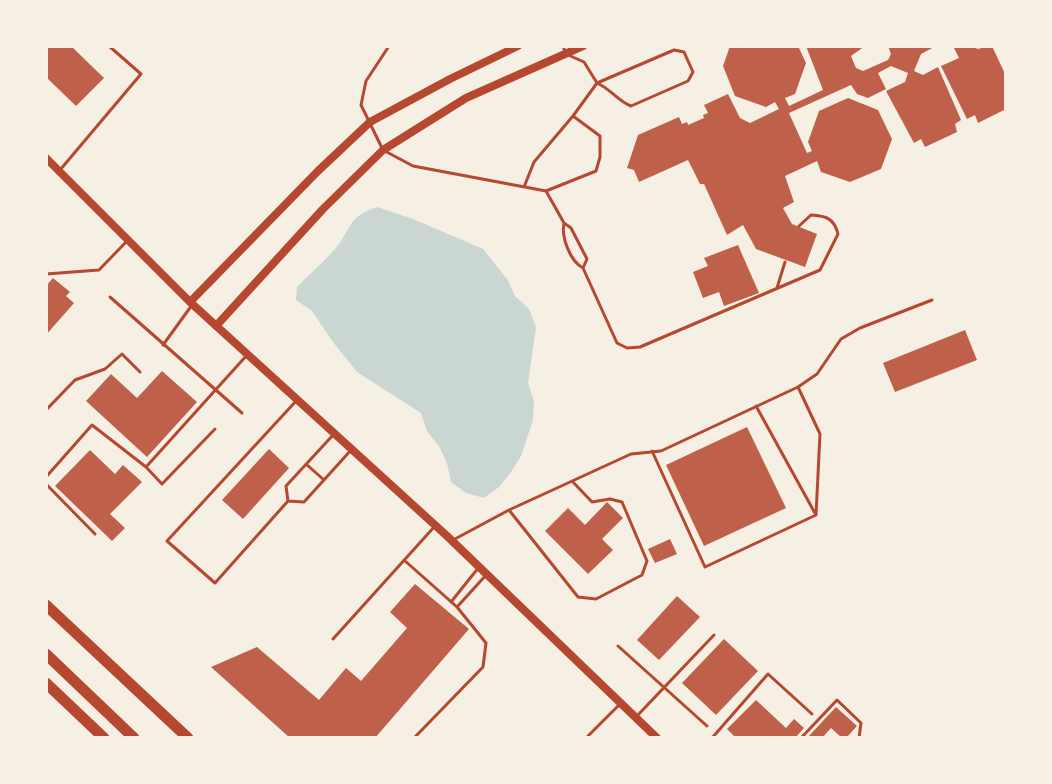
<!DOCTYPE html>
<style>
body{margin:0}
#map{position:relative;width:1052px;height:784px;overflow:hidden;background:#f6efe4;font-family:Inter,sans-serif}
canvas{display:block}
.frame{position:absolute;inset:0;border:48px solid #f6efe4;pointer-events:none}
</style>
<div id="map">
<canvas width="1052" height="784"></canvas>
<div class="frame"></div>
</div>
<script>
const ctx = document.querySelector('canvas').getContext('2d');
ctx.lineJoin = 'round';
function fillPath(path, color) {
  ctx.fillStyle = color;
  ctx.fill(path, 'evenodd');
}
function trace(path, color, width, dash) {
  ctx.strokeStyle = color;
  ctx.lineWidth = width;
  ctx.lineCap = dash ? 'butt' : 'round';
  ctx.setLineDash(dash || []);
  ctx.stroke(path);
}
fillPath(new Path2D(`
 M 377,207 L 413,219 L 483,249 L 507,279 L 515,296 L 529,309 L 536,327 L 528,383 L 534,401 L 533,420 L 521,456 L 511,472 L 499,487 L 484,498 L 466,493 L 451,482 L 447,463 L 439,446 L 427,431 L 421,413 L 357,372 L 333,342 L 312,311 L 296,300 L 297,287 C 309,274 328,259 339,244 C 353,223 350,217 377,207 Z`), '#c9d6d2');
fillPath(new Path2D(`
 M 46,46 L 71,46 L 104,78 L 76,106 L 46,77 Z
 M 730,46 L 798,46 L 806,63 L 795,94 L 785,98 L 789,106 L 823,90 L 806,46 L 865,46 L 851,56 L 856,68 L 863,71 L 888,60 L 891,54 L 888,46 L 936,46 L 921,54 L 914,71 L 923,75 L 938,67 L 961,120 L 955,124 L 957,132 L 925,147 L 921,139 L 914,143 L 886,91 L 905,82 L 908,73 L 891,66 L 878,73 L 886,89 L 868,98 L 857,94 L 851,85 L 789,113 L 807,153 L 812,151 L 808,142 L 819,111 L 848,98 L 878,110 L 892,139 L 881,169 L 850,182 L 821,172 L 817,161 L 785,176 L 794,202 L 783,208 L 792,224 L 817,234 L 805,267 L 756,249 L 743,225 L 727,235 L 704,184 L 700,184 L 688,160 L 639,182 L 634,170 L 627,168 L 638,135 L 679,117 L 682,124 L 687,122 L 688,125 L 704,118 L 703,115 L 708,113 L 704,105 L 728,94 L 740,118 L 750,123 L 779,109 L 775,102 L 766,107 L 735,96 L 723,66 Z
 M 953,46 L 975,46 L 977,49 L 992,46 L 1006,76 L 1006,109 L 978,123 L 975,115 L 967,119 L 941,66 L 959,58 Z
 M 738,245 L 759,293 L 724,306 L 719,292 L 703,298 L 693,272 L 708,266 L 704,258 Z
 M 53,278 L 70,292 L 66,296 L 74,303 L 46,335 L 46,286 Z
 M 965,330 L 977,360 L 895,392 L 883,363 Z
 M 162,371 L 197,402 L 147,457 L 86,401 L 111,374 L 137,398 Z
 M 747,427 L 786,508 L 704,546 L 666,465 Z
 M 269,449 L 289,468 L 243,519 L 222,500 Z
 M 90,450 L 115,474 L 123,465 L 142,482 L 110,514 L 125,528 L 112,541 L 55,486 Z
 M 607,502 L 623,518 L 602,539 L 613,550 L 588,574 L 545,531 L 568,508 L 585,525 Z
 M 670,539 L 677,554 L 655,563 L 648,549 Z
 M 415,584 L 469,629 L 375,738 L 290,738 L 211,667 L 257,647 L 319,700 L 346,668 L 361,681 L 407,628 L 390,612 Z
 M 677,596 L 700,617 L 659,660 L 637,640 Z
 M 724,639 L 758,671 L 716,715 L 682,683 Z
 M 756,700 L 786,728 L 794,719 L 804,728 L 795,738 L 736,738 L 727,729 Z
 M 836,707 L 857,726 L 846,738 L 842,738 L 831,728 L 822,738 L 807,738 Z`), '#bf614a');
trace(new Path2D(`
 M 389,46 L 366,81 L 361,105 L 383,150 L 413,166 L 546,191 L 596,171 L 600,157 L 600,136 L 573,116 L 597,83 L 584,62 L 566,54 L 563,46
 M 674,50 L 684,52 L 693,72 L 688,81 L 631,106 C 618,101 612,90 597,83 Z
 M 60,170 L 141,74 L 109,46
 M 524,187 L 534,162 L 573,116
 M 546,191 L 564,223 L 571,228 L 587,259 L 583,268 C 570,261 561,237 564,223
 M 583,268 L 617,343 L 627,348 L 640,347 L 820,270 L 838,234 C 834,218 826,216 811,215 L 799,226
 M 46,274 L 99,270 L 127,241
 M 777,288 L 785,262
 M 110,297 L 242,413
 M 163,345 L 192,305
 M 798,387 L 817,374 L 841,339 L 860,328 L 932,300
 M 297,400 L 167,541 L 215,583 L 288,501 L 304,502 L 352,449
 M 756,406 L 816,515
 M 46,410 L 75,380 L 105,369 L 122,354 L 140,372
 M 306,464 L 324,480
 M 146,467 L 162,484 L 215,429
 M 46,477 L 92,425 L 146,467 L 247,355
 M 46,484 L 95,534
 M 288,501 L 286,486 L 334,434
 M 509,510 L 578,597 L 596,599 L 642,575 L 647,561 L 622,502 L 610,499 L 592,502 L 572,481
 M 453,540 L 509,510 L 631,454 L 661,451 L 798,387 L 820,434 L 816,515 L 705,567 L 652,451
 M 404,560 L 457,607 L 486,643 L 483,667 L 414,738
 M 451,602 L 479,567
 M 457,607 L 487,574
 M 333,639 L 435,526
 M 618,646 L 707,726
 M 636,717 L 714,635
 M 588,736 L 621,703
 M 584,738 L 590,738
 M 712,738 L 768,674 L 812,714
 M 801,738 L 837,700 L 861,723 L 859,738`), '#b5482f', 3);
trace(new Path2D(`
 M 46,158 L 190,302 L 447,536 L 657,738
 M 190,302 L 318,171 L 370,122 L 450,79 L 518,46
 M 216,326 L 323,209 L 383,150 L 466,98 L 583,46`), '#b5482f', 8);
trace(new Path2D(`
 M 46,605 L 188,738
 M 46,654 L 134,738
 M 46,683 L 104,738`), '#b5482f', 11);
</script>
